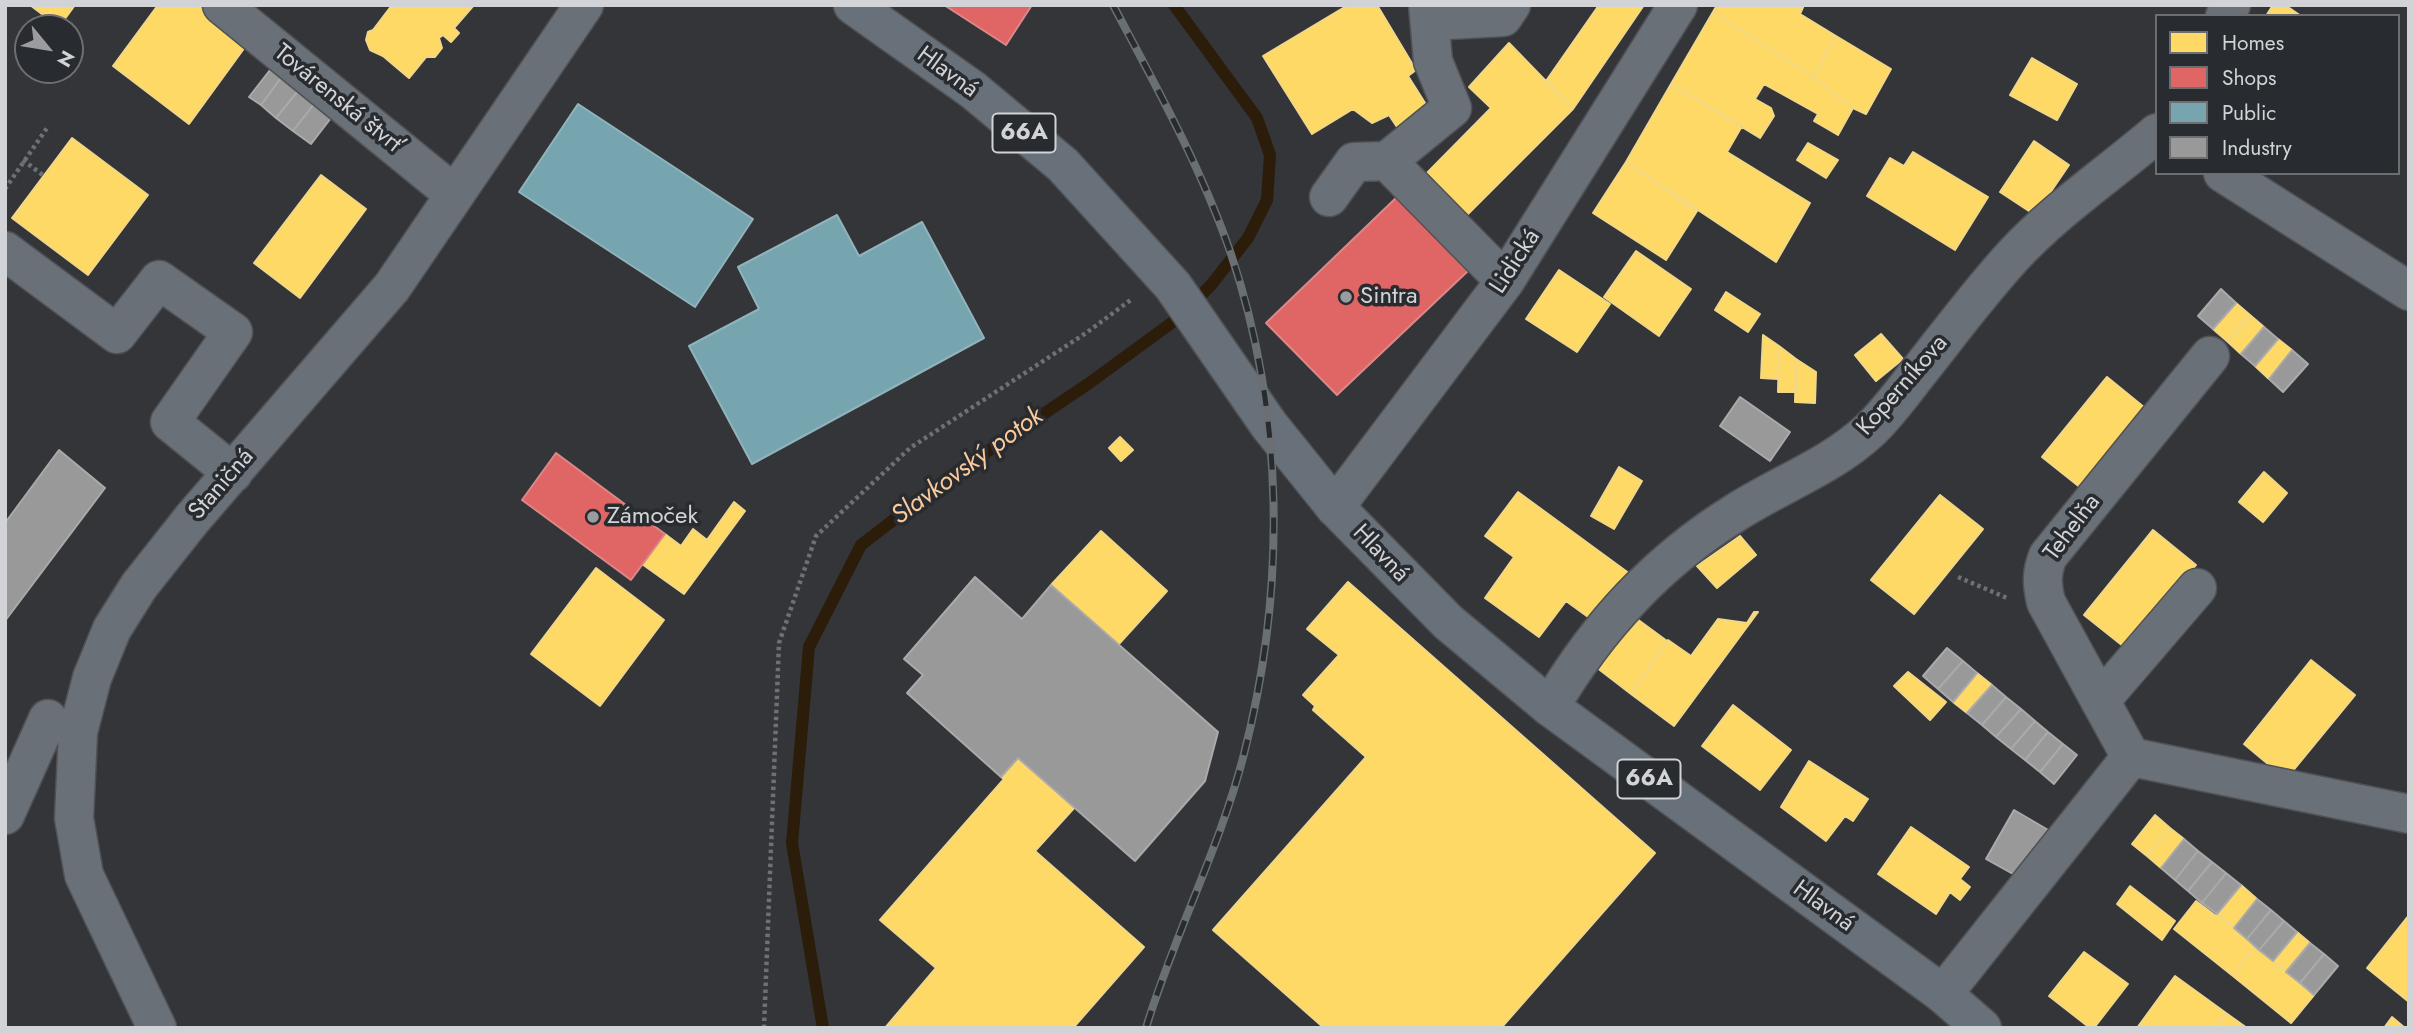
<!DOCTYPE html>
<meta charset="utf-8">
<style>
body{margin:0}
#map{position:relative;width:2414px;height:1033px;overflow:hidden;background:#333538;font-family:Jost,sans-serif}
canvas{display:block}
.frame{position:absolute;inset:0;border:7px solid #d1d3d6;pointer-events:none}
.legend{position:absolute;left:2155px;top:14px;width:245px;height:161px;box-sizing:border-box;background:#282b2f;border:2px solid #6c6e72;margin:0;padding:9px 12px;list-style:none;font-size:21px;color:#d1d3d6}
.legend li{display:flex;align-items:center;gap:14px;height:35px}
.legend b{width:35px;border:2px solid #6c6e72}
.north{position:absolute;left:14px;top:14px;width:70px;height:70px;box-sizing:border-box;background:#282b2f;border:2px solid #6c6e72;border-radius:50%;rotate:120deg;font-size:19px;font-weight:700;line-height:28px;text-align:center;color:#d1d3d6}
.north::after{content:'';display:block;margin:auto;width:24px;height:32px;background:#9a9c9f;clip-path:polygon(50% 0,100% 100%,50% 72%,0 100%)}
</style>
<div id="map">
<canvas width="2414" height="1033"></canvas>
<div class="frame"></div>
<ul class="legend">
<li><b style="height:19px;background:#ffd966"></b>Homes</li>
<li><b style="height:19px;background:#e06666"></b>Shops</li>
<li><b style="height:19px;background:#76a5af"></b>Public</li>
<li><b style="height:19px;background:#999"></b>Industry</li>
</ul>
<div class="north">N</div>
</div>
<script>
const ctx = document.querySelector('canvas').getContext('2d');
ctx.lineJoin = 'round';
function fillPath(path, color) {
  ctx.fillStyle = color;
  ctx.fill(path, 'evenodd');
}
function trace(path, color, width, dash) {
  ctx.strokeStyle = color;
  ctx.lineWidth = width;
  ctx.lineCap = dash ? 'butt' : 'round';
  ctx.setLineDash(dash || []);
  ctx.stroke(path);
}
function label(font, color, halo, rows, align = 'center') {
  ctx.font = font + ' Jost,sans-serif';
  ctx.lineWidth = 7;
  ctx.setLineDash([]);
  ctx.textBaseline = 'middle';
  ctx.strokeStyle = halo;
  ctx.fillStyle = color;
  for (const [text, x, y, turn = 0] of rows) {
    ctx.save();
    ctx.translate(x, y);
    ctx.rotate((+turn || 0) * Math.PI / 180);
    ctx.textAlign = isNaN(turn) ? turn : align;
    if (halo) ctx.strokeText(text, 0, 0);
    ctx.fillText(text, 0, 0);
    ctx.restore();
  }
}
const homes = new Path2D(`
 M 30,5 L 75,5 L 59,27 Z
 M 158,5 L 198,5 L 248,43 L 189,124 L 113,66 Z
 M 392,5 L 474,5 L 454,28 L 459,33 L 451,42 L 443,35 L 439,38 L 442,48 L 435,57 L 426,57 L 409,78 L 383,56 L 370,50 L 366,40 L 368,32 L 373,30 Z
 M 1348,5 L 1377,5 L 1416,70 L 1408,76 L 1432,114 L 1401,133 L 1389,115 L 1372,123 L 1353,109 L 1312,134 L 1263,56 Z
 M 1599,5 L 1644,5 L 1573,109 L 1546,81 Z
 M 1717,5 L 1804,5 L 1800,14 L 1836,36 L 1813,77 L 1713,12 Z
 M 2273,5 L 2285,5 L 2301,16 L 2266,16 Z
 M 1713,12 L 1813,77 L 1853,108 L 1838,135 L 1814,121 L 1818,114 L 1764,84 L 1755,99 L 1771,108 L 1774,116 L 1760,138 L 1671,84 Z
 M 1836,36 L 1891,69 L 1866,114 L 1853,108 L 1813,77 Z
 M 1509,43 L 1573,109 L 1461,221 L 1421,179 L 1491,108 L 1469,87 Z
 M 2032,58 L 2077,84 L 2057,120 L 2010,95 Z
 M 1671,84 L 1742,126 L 1727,152 L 1810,203 L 1776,262 L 1626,162 Z
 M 72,138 L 148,195 L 88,275 L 12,218 Z
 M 2034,141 L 2069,165 L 2035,215 L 2000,192 Z
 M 1808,143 L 1838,160 L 1826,178 L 1797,160 Z
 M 1913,152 L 1988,197 L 1955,250 L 1867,196 L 1890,158 L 1904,166 Z
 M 1626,162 L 1697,211 L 1666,260 L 1593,213 Z
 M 321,175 L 366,209 L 300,298 L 254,263 Z
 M 1636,251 L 1691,289 L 1659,336 L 1604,297 Z
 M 1559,270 L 1610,304 L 1577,352 L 1526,319 Z
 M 1726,292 L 1760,314 L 1748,332 L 1715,310 Z
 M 2236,303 L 2250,315 L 2228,342 L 2213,329 Z
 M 2250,315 L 2264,327 L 2241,354 L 2228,342 Z
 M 1881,334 L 1903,359 L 1876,381 L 1855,355 Z
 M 1763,335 L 1779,346 L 1778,379 L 1761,378 Z
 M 2278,339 L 2292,350 L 2269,379 L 2255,366 Z
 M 1779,346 L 1796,359 L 1796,392 L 1778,392 Z
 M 1796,359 L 1816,372 L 1815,403 L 1795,402 Z
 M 2107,377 L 2150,412 L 2086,492 L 2042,457 Z
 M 1120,437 L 1133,450 L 1121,461 L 1109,448 Z
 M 1619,467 L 1642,481 L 1614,529 L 1591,516 Z
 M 2264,472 L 2287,493 L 2263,522 L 2239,502 Z
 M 1518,492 L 1630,574 L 1595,622 L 1566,601 L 1539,637 L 1485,598 L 1514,557 L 1485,536 Z
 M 1940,495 L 1983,529 L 1914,614 L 1871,580 Z
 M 734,502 L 745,511 L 684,594 L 642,564 L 665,534 L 681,546 L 693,529 L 707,540 Z
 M 2153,530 L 2196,565 L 2128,650 L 2084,615 Z
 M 1101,531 L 1167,591 L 1118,645 L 1051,585 Z
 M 1740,536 L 1756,555 L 1717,588 L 1697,566 Z
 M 596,568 L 664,620 L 600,706 L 531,654 Z
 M 1348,582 L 1655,853 L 1501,1028 L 1324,1028 L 1213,930 L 1366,757 L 1313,710 L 1315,706 L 1303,695 L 1339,655 L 1307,629 Z
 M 1754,612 L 1758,612 L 1674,726 L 1631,694 L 1668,640 L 1691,656 L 1718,619 L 1747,623 Z
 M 1633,616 L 1667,641 L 1631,694 L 1596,667 Z
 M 2311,660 L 2355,695 L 2286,779 L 2244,744 Z
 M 1908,672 L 1946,702 L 1930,720 L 1894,686 Z
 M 1977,673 L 1992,685 L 1967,713 L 1953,702 Z
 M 1733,705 L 1791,750 L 1760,790 L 1702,746 Z
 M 1018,758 L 1075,807 L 1035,851 L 1144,947 L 1073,1028 L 885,1028 L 936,968 L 880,920 L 1004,779 L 1001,777 Z
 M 1809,761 L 1868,799 L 1853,821 L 1845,816 L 1826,841 L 1781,807 Z
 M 2155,815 L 2170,828 L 2147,856 L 2132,844 Z
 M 1911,827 L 1969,867 L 1960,879 L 1970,887 L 1960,900 L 1950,892 L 1936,914 L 1878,874 Z
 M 2170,828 L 2184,839 L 2161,868 L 2147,856 Z
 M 2241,885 L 2257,899 L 2234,928 L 2217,914 Z
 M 2130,886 L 2175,921 L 2162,940 L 2117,904 Z
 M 2196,901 L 2216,916 L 2217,914 L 2255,946 L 2233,976 L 2174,929 Z
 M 2409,915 L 2409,1002 L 2367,968 Z
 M 2297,932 L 2310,943 L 2286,972 L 2273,961 Z
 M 2255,946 L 2314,995 L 2291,1023 L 2233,976 Z
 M 2084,952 L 2128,984 L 2094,1028 L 2090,1028 L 2049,996 Z
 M 2175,976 L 2226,1013 L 2215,1028 L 2137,1028 Z
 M 2226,1013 L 2247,1028 L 2215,1028 Z
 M 2392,1017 L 2405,1028 L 2384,1028 Z`);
fillPath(homes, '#ffd966');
trace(homes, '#f1d788', 2);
const shops = new Path2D(`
 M 944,5 L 1032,5 L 1006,45 Z
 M 1399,195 L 1469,270 L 1337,395 L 1266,323 Z
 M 556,453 L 665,534 L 631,580 L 522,500 Z`);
fillPath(shops, '#e06666');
trace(shops, '#dc8788', 2);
const public = new Path2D(`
 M 578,104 L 753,219 L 695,307 L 519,192 Z
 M 837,215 L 859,256 L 922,222 L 984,338 L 752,464 L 689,346 L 759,309 L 738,267 Z`);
fillPath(public, '#76a5af');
trace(public, '#91b3bb', 2);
const industry = new Path2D(`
 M 270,70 L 281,78 L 261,105 L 249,97 Z
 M 281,78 L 298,91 L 276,118 L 261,105 Z
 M 298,91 L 314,104 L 293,131 L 276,118 Z
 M 314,104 L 331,118 L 311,144 L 293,131 Z
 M 2221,289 L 2236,303 L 2213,329 L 2198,316 Z
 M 2264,327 L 2278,339 L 2255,366 L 2241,354 Z
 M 2292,350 L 2308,364 L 2283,392 L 2269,379 Z
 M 1740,397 L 1790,432 L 1770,461 L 1720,426 Z
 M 59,450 L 105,488 L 5,621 L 5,523 Z
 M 975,577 L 1022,619 L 1051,585 L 1218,732 L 1205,781 L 1135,861 L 1018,758 L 1001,777 L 907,693 L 923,675 L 904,659 Z
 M 1947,648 L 1963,661 L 1938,689 L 1923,676 Z
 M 1963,661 L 1977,673 L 1953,702 L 1938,689 Z
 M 1992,685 L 2006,697 L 1982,725 L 1967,713 Z
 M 2006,697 L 2021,709 L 1996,737 L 1982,725 Z
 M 2021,709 L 2035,721 L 2011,749 L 1996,737 Z
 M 2035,721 L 2048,732 L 2025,760 L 2011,749 Z
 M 2048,732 L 2063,744 L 2040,772 L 2025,760 Z
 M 2063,744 L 2077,755 L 2054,784 L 2040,772 Z
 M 2014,810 L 2050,831 L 2022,879 L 1986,859 Z
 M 2184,839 L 2198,851 L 2175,880 L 2161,868 Z
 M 2198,851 L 2212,862 L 2188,891 L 2175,880 Z
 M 2212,862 L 2226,873 L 2202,903 L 2188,891 Z
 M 2226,873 L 2241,885 L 2217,914 L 2202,903 Z
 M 2257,899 L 2271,910 L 2247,939 L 2234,928 Z
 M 2271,910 L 2284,921 L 2259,950 L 2247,939 Z
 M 2284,921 L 2297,932 L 2273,961 L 2259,950 Z
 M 2310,943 L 2324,954 L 2300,983 L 2286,972 Z
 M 2324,954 L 2338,966 L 2314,995 L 2300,983 Z`);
fillPath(industry, '#999');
trace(industry, '#aaaaab', 2);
trace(new Path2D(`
 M 823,1028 L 792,843 L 809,647 L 861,545 L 948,478 L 1088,384 L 1181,316 L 1211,285 L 1248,238 L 1267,200 L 1270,155 L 1257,118 L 1174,5`), '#2c1c0a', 12);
const minor = new Path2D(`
 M 222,5 L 454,194
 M 1428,5 L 1433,61 L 1452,108 L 1387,161 L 1505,281
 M 2225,16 L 2231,5
 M 1430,21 L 1503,17 L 1511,5
 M 2223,173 L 2409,291
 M 1329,197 L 1354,162 L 1387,161
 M 5,251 L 117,334 L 159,280 L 233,332 L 170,422 L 233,473
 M 1335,507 L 1505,281 L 1678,5
 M 2100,701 L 2197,588
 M 1550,707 C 1596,628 1658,561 1735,513 C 1780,484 1830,467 1870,430 C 1889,412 1905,389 1921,369 C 1951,331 1980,292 2012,257 C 2054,211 2109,174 2157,133
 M 2131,757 L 2046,602 C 2042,585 2041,573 2048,556 L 2210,356
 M 5,815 L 48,719
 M 1943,994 L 2131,757 L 2409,814
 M 157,1028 L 84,875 L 74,818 L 78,732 L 92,678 L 112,629 L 139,586 L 192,519 L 392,287 L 584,5`);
const major = new Path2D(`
 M 853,5 L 973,90 L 1063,165 L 1173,286 L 1269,425 L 1335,507 L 1448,622 L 1550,707 L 1943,994 L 1982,1028`);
trace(minor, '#505154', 41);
trace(major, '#505154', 41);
trace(new Path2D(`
 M 23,160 L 44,176
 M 5,189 L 47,128
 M 1958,577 L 2007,598
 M 764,1028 L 779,643 L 816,536 L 910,448 L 1086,333 L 1132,299`), '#6c7177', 4.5, [3.5, 3.5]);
trace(minor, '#697077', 38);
trace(major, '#687079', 38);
const rail = new Path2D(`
 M 1113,5 C 1156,86 1201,167 1231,254 C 1285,415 1286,590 1244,754 C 1220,848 1174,935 1146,1028`);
trace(rail, '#6a6f74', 8);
trace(rail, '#282b2f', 5, [16]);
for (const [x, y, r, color] of [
 [1346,297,7,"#9a9c9f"],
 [593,517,7,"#9a9c9f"]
]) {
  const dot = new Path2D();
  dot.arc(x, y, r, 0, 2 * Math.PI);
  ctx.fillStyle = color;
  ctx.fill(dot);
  trace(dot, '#282b2f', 2.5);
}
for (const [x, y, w] of [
 [1024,133,63],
 [1649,779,63]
]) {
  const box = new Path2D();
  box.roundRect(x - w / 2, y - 19.5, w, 39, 5);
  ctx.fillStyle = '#282b2f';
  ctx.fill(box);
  trace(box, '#d1d3d6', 2);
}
label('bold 23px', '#d1d3d6', null, [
 ["66A",1024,133],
 ["66A",1649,779]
]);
label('24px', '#d1d3d6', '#282b2f', [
 ["Hlavná",947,73,36],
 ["Továrenská štvrť",338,100,39],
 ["Lidická",1516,262,-57],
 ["Koperníkova",1903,386,-49],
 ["Staničná",222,485,-49],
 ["Tehelňa",2073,528,-53],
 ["Hlavná",1380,554,46],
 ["Hlavná",1823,907,36]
]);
label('24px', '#d1d3d6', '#282b2f', [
 ["Sintra",1360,297],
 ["Zámoček",607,517]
], 'left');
label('italic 26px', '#fac99c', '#282b2f', [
 ["Slavkovský potok",968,467,-36]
]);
</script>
